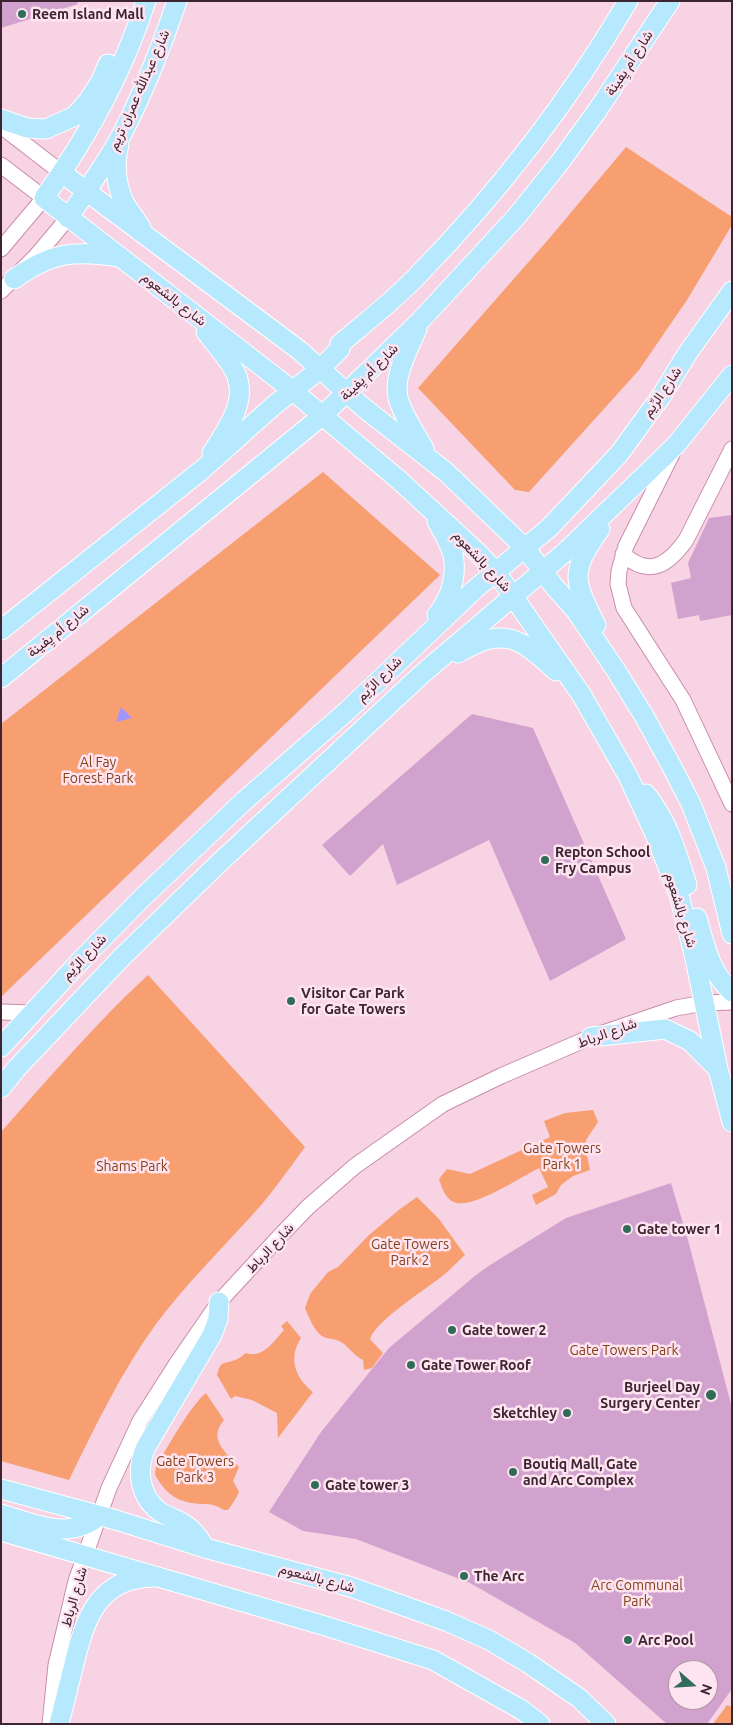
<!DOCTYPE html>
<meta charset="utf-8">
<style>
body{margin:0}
#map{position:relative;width:733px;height:1725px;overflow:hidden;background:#f8d3e4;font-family:Ubuntu,sans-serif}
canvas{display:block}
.frame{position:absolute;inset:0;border:2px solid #3c2531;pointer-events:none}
.north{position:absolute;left:668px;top:1660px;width:50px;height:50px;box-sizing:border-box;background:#fee4f0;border:1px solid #b098a4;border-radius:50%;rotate:109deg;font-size:14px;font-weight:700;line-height:20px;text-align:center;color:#3c2531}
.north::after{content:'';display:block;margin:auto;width:18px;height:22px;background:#306c57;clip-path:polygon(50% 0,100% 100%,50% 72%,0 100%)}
</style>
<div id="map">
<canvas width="733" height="1725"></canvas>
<div class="frame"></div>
<div class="north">N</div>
</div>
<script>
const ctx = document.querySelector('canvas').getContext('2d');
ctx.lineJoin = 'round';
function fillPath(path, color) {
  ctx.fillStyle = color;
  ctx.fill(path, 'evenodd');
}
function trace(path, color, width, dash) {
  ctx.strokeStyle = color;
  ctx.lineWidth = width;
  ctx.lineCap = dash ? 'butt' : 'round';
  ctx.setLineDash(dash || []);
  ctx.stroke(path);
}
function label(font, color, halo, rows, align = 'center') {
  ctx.font = font + ' Ubuntu,Vazirmatn,sans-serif';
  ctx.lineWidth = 5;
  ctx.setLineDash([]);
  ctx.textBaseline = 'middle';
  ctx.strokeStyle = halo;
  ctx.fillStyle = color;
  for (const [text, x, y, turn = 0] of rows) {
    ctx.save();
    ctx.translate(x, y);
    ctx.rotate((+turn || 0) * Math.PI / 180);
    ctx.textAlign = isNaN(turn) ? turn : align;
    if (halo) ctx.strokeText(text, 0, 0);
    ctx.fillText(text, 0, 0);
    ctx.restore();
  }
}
fillPath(new Path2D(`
 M 626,147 L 732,217 L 732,225 L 687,300 L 639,370 L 529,492 L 515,490 L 418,388 L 547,241 Z
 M 323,472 L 440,575 L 1,997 L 1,724 Z
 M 148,975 L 305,1147 C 291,1166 277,1186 262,1204 C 227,1244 188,1281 156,1324 C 121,1372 95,1427 69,1480 L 1,1461 L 1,1132 C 49,1078 95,1024 148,975 Z
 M 593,1110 L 598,1122 L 586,1140 L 586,1151 L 590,1170 L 573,1176 L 561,1185 L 556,1194 L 536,1205 L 532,1195 L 548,1187 L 539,1168 C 521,1177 476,1207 457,1203 C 446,1201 442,1188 439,1179 L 447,1169 L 470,1174 L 550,1137 L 544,1121 L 565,1113 Z
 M 417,1197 L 439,1219 L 465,1255 C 458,1261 452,1268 445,1274 C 428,1288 376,1320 370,1339 L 383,1353 L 372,1368 L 364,1370 L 363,1360 C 355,1356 351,1350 344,1344 C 335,1337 328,1340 322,1336 C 315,1332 308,1316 305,1308 L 310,1294 L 328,1272 L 338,1267 L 369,1235 L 400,1209 Z
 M 287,1321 L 301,1338 C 288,1358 295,1378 313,1392 L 278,1438 L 277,1413 L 252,1400 L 235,1396 L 231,1399 L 217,1375 C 221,1360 222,1365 235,1360 C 239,1359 243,1355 246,1353 C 263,1359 274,1341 284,1330 L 281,1326 Z
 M 206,1393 L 224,1420 C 207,1440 227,1453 239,1467 L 233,1481 L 239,1492 L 235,1500 L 228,1510 L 224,1510 C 216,1505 212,1504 202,1504 C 178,1503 167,1495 155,1475 L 156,1466 C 168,1447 190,1406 206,1393 Z
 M 727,1705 L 732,1707 L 732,1724 L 713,1724 Z`), '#f79f71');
fillPath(new Path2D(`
 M 121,707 L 132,718 L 116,722 Z`), '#a295fe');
fillPath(new Path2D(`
 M 1,1 L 77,1 L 78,4 L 1,28 Z
 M 732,515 L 732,615 L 700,621 L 699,615 L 678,619 L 671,583 L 691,578 L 688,563 L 709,518 Z
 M 472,714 L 533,728 L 626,939 L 550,981 L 489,840 L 397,885 L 383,844 L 350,876 L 322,845 Z
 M 671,1183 L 688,1240 L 732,1408 L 732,1689 L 707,1724 L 667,1724 L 575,1643 L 470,1583 L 356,1539 L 303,1531 L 269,1512 L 321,1432 L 389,1348 L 476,1275 L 490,1265 L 566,1218 ZM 678,1670 L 708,1670 L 708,1700 L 678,1700 Z`), '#d1a2ce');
const minor = new Path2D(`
 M 1,126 L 62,173
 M 1,165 L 44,198 L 1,249
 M 1,291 L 36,256 L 68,218
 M 673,452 L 626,546 L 619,571 L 618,584 L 624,608 L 683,700 L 732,804
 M 623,554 C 649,578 668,565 686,540 L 732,449
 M 1,1012 L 32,1013
 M 50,1724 L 56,1665 L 76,1581 L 109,1488 L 140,1421 L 177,1363 L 219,1302 L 279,1237 L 308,1207 L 355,1166 L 443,1104 L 501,1076 L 591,1037 L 676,1008 L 704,1003 L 732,1002`);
const major = new Path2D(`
 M 146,1 C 123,72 87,138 44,198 L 292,390 L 399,480 L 477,552 L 496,572 L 581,694 L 628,776 L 655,834 L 679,895 L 694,954 L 718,1069 L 732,1122
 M 1,119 L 27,128 L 46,129 L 75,116 L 88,101 L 101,81 L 108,64
 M 119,144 C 114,163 116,184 124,202 C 129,211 136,219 141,228
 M 62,173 L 299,350 L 364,408 L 446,472 L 525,548 L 553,585 L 576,611 L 617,672 L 644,716 L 671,765 L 691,804 L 716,868 L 732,934
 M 68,218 C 88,189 108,161 124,130 C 145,89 162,45 177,1
 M 14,279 C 52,252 74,250 119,257
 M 417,329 C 408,351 390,380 400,404 C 406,420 416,434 424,449
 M 206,332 C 216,345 229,359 236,374 C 248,402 226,431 212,453
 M 437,521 C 443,533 453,547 454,561 C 456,580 449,600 437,615
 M 596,625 C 590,613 582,599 579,585 C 574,565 589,545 600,529
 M 1,630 L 203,469 L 272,407 L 320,369 L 340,349 L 340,344 C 367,321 396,299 420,273 C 499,192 571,98 628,1
 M 458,653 C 505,626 519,637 556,671
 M 1,678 L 322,416 L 421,320 L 517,216 L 560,162 L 597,111 L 670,1
 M 646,794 C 669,824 676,850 687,885
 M 697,918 C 705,945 710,973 732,992
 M 591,1037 L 665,1029 L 690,1041 L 718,1069
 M 1,1047 L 86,955 L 142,898 L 244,801 L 347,711 L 475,589 L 549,528 L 619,454 L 662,395 L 687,354 L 732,291
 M 1,1088 L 16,1069 L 122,957 L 220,862 L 422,674 L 564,553 L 676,445 L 732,375
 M 1,1489 L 116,1520 L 205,1548 L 351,1587 L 446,1621 L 489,1640 L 528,1663 L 579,1698 L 606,1724
 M 1,1514 C 34,1524 69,1541 99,1516
 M 1,1531 L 322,1625 L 433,1660 L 522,1710 L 540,1724
 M 205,1548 C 199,1537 192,1528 181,1522 C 173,1518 166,1516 159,1511 C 139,1496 136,1469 146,1447 L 212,1335 L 218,1319 L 219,1302
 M 59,1724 C 64,1704 69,1684 74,1664 C 85,1620 97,1578 153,1577`);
trace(minor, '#c78daa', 17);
trace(major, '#fff', 21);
trace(minor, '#fff', 15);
trace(major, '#b6e8fe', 19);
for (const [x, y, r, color] of [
 [22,14,5,"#306c57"],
 [545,860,5,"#306c57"],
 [291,1001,5,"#306c57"],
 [627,1229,5,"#306c57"],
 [452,1330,5,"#306c57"],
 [411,1365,5,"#306c57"],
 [711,1395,6,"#306c57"],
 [567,1413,5,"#306c57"],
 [513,1472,5,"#306c57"],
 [315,1485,5,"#306c57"],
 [464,1576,5,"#306c57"],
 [628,1640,5,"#306c57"]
]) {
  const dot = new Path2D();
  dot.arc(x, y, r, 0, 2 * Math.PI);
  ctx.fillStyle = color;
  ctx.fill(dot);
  trace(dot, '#fee4f0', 2);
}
label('bold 14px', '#3c2531', '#fee4f0', [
 ["Reem Island Mall",32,14],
 ["Repton School",555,852],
 ["Fry Campus",555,868],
 ["Visitor Car Park",301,993],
 ["for Gate Towers",301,1009],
 ["Gate tower 1",637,1229],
 ["Gate tower 2",462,1330],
 ["Gate Tower Roof",421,1365],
 ["Burjeel Day",700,1387,"right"],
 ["Surgery Center",700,1403,"right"],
 ["Sketchley",557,1413,"right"],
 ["Boutiq Mall, Gate",523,1464],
 ["and Arc Complex",523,1480],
 ["Gate tower 3",325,1485],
 ["The Arc",474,1576],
 ["Arc Pool",638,1640]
], 'left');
label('14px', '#3c2531', '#fee4f0', [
 ["شارع أم يِفينة",629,63,-57],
 ["شارع عبدالله عمران تريم",139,90,-66],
 ["شارع بالشعوم",174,299,38],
 ["شارع أم يِفينة",369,372,-44],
 ["شارع الرِّيم",662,392,-56],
 ["شارع بالشعوم",482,561,47],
 ["شارع أم يِفينة",58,631,-39],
 ["شارع الرِّيم",379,679,-45],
 ["شارع بالشعوم",681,910,73],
 ["شارع الرِّيم",84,957,-46],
 ["شارع الرباط",607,1033,-20],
 ["شارع الرباط",270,1248,-47],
 ["شارع بالشعوم",317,1578,15],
 ["شارع الرباط",74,1597,-74]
]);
label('14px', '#844016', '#fee4f0', [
 ["Al Fay",98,762],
 ["Forest Park",98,778],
 ["Gate Towers",562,1148],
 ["Park 1",562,1164],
 ["Shams Park",132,1166],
 ["Gate Towers",410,1244],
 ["Park 2",410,1260],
 ["Gate Towers Park",624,1350],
 ["Gate Towers",195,1461],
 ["Park 3",195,1477],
 ["Arc Communal",637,1585],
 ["Park",637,1601]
]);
</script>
